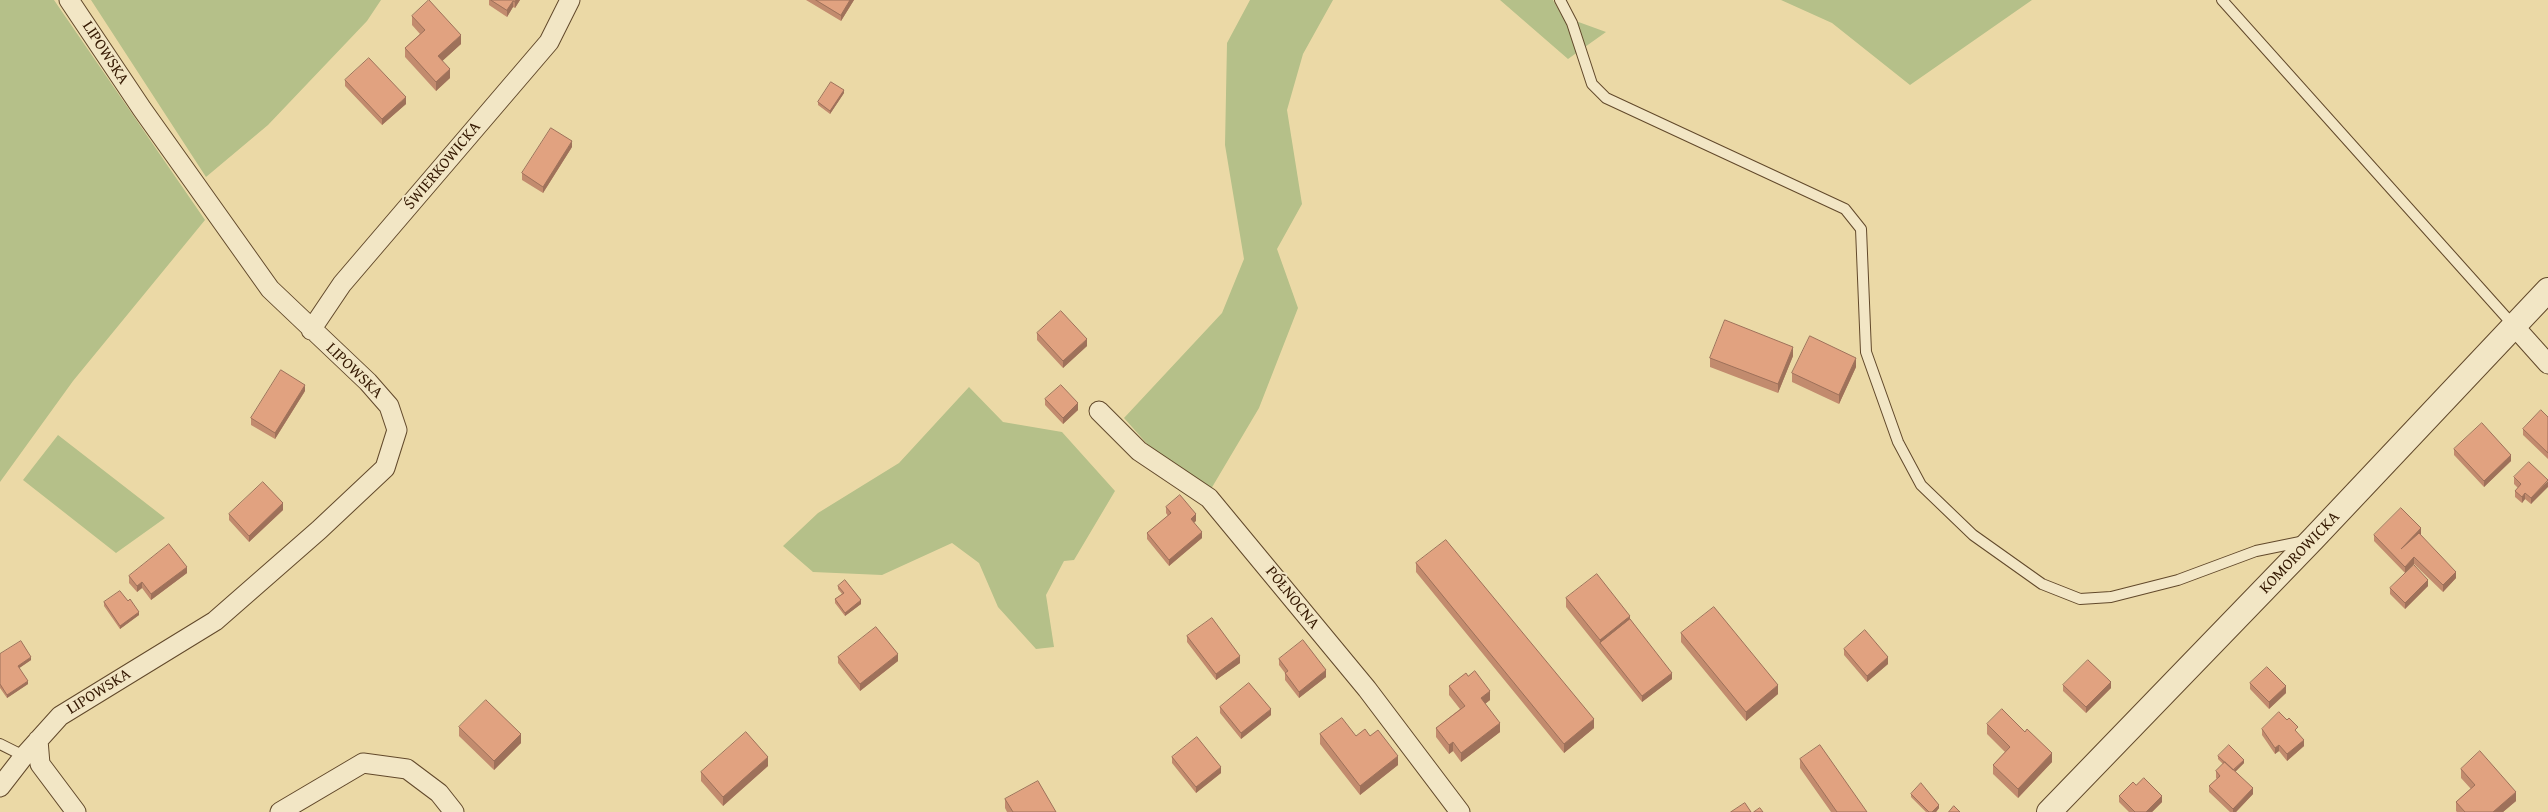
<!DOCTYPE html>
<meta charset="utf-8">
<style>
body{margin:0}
canvas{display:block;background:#ebd9a6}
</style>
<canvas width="2548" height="812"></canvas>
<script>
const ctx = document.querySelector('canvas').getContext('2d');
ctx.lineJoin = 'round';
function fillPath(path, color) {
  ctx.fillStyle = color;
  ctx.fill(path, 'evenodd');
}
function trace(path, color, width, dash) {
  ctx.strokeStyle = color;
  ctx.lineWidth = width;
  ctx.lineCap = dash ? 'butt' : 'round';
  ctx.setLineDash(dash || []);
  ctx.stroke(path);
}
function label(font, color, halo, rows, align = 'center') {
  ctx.font = font + ' "Gentium Book Plus",serif';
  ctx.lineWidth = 4;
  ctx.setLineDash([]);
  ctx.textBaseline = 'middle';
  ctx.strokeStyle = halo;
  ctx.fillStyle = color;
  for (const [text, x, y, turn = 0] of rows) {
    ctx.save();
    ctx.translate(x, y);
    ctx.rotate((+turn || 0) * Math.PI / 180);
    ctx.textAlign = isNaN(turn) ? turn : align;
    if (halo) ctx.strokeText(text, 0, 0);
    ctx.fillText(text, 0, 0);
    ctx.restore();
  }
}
fillPath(new Path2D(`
 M 0,0 L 54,0 L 205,220 L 73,381 L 0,482 Z
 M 91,0 L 381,0 L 367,21 L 268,125 L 206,177 Z
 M 1250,0 L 1333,0 L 1303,54 L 1287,110 L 1302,204 L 1277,249 L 1298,308 L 1259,408 L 1211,489 L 1148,445 L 1124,418 L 1222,313 L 1244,259 L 1225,145 L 1227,43 Z
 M 1500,0 L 1553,0 L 1562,16 L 1606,32 L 1568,59 Z
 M 1781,0 L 2032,0 L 1910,85 L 1832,23 Z
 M 969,387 L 1003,422 L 1062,432 L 1115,491 L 1074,560 L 1064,561 L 1046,595 L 1054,647 L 1036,649 L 998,607 L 979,563 L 952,543 L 882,575 L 813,572 L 783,546 L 818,513 L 899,463 Z
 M 58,435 L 165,518 L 116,553 L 23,480 Z`), '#b5c089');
const service = new Path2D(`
 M 1560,0 L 1572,23 L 1592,84 L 1606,98 L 1845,209 L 1861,229 L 1866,352 L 1898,442 L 1921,485 L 1973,535 L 2042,584 L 2080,599 L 2111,597 L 2178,580 L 2256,551 L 2305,541
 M 2222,0 L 2514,326
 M 0,744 L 24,756`);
const minor = new Path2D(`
 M 2514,326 L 2548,364
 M 311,330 L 342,284 L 549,42 L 570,0
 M 1099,411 L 1139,451 L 1209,498 L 1367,689 L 1460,812
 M 38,740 L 40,764 L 76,812
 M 0,787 L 24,756 L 60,716 L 215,621 L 319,530 L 385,468 L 397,430 L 389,406 L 368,382 L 270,289 L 142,109 L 69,0
 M 280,812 L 363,763 L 407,769 L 439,793 L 454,812`);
const tertiary = new Path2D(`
 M 2049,812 L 2313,539 L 2548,290`);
trace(service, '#62492b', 12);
trace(minor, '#62492b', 21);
trace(tertiary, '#62492b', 26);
trace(service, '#f2e6c5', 10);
trace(minor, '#f2e6c5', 19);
trace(tertiary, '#f2e6c5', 24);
fillPath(new Path2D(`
 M 489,0 L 520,0 L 515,8 L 513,7 L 507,17 L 489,5 Z
 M 806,0 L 854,0 L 841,21 Z
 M 412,16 L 461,44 L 442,61 L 450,78 L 436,91 L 405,57 L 405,48 L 420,34 L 412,25 Z
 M 345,80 L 406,104 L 382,125 L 345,86 Z
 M 844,93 L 830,114 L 818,105 L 818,102 Z
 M 572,147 L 543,193 L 522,180 L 522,173 Z
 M 1037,333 L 1087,346 L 1063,368 L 1037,340 Z
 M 1793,356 L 1778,393 L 1710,367 L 1710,358 Z
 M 1856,367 L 1839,404 L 1792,382 L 1792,373 Z
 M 305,391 L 275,439 L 251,425 L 251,418 Z
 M 1045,399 L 1078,410 L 1063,424 L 1045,405 Z
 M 2548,417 L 2548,459 L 2523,435 L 2523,429 Z
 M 2454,449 L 2511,461 L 2484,487 L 2454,455 Z
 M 2514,477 L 2548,480 L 2531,504 L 2525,499 L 2522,503 L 2515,497 L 2515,491 L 2518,488 L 2514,484 Z
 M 1166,507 L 1196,521 L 1194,522 L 1202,538 L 1169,566 L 1147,539 L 1147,533 L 1168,516 L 1166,513 Z
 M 283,510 L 249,542 L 229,520 L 229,514 Z
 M 2421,534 L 2421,535 L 2456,578 L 2443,592 L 2414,564 L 2405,573 L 2374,541 L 2374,535 Z
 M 1416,563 L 1594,728 L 1564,753 L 1416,572 Z
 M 187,573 L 151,600 L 142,588 L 137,592 L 129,583 L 129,576 Z
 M 838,586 L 861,604 L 845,616 L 835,603 L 835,599 L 842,594 L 838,589 Z
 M 2428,586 L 2405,609 L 2390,594 L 2390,588 Z
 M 1566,598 L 1630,619 L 1672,679 L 1642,702 L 1566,607 Z
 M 128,601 L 139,615 L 120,629 L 104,606 L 104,602 Z
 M 1681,633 L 1778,694 L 1746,721 L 1681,642 Z
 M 1187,636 L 1240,663 L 1216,680 L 1187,642 Z
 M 1844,649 L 1888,664 L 1867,682 L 1844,655 Z
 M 0,654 L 31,660 L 19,668 L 28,684 L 7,698 L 0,688 Z
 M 838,657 L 898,661 L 860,691 L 838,663 Z
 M 1279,659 L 1326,677 L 1299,698 L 1285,680 L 1285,673 L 1279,665 Z
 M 1468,676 L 1490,700 L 1485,704 L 1500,732 L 1461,762 L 1453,751 L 1449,754 L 1436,737 L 1436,728 L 1460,709 L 1449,695 L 1449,686 Z
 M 2250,683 L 2286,693 L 2269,709 L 2250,689 Z
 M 2063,685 L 2111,688 L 2086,713 L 2063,691 Z
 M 1220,707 L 1271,715 L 1241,739 L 1220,713 Z
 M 1987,724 L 2052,762 L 2018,798 L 1993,774 L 1993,765 L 2005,752 L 1987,734 Z
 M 459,727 L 521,743 L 494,770 L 459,736 Z
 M 2262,729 L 2298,734 L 2304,746 L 2287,761 L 2279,751 L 2275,754 L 2262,735 Z
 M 1320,734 L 1356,736 L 1370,736 L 1398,765 L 1360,795 L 1320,744 Z
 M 2218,756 L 2244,763 L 2235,772 L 2253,794 L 2236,812 L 2230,812 L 2209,792 L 2209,786 L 2217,779 L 2216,778 L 2216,771 L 2223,764 L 2218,759 Z
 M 1172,757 L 1221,773 L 1196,793 L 1172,763 Z
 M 1800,759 L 1867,812 L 1831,812 L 1800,768 Z
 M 768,766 L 723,806 L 701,781 L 701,772 Z
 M 2461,769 L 2516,801 L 2503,812 L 2457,812 L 2456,811 L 2456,802 L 2471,789 L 2461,778 Z
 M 2136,785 L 2162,802 L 2152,812 L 2129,812 L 2119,802 L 2119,796 Z
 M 1911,794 L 1939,808 L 1936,812 L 1926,812 L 1911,797 Z
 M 1005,799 L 1056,812 L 1007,812 L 1005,808 Z`), '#c28b6e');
fillPath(new Path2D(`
 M 516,0 L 520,0 L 515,8 L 515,2 Z
 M 850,0 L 854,0 L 841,21 L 841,15 Z
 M 513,1 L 513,7 L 507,17 L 507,10 Z
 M 461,35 L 461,44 L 438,65 L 438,56 Z
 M 450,69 L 450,78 L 436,91 L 436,82 Z
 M 844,90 L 844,93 L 830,114 L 830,111 Z
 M 406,97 L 406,104 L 382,125 L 382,119 Z
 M 572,141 L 572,147 L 543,193 L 543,187 Z
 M 1087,339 L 1087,346 L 1063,368 L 1063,361 Z
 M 1793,347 L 1793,356 L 1778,393 L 1778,384 Z
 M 1856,358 L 1856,367 L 1839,404 L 1839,395 Z
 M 305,385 L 305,391 L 275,439 L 275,433 Z
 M 1078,403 L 1078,410 L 1063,424 L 1063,418 Z
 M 2511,455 L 2511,461 L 2484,487 L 2484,481 Z
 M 2548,481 L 2548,487 L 2531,504 L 2531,498 Z
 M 2525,493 L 2525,499 L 2522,503 L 2522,497 Z
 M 283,503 L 283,510 L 249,542 L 249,536 Z
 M 1196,514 L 1196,521 L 1191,525 L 1191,519 Z
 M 2421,528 L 2421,534 L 2401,555 L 2401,549 Z
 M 1202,532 L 1202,538 L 1169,566 L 1169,560 Z
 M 2414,557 L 2414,564 L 2405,573 L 2405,567 Z
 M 187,567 L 187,573 L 151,600 L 151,594 Z
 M 2456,572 L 2456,578 L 2443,592 L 2443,585 Z
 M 2428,580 L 2428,586 L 2405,609 L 2405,603 Z
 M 142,582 L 142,588 L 137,592 L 137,586 Z
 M 861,600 L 861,604 L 845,616 L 845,613 Z
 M 139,612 L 139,615 L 120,629 L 120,626 Z
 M 1630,616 L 1630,625 L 1600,643 L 1600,640 Z
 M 898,654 L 898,661 L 860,691 L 860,684 Z
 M 1240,656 L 1240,663 L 1216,680 L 1216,674 Z
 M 31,657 L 31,660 L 18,669 L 18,666 Z
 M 1888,657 L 1888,664 L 1867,682 L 1867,676 Z
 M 1326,670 L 1326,677 L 1299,698 L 1299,692 Z
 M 1672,673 L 1672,679 L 1642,702 L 1642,696 Z
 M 28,681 L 28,684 L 7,698 L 7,695 Z
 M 2111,682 L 2111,688 L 2086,713 L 2086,707 Z
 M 1778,685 L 1778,694 L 1746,721 L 1746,712 Z
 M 2286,686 L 2286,693 L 2269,709 L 2269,702 Z
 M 1490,691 L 1490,700 L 1481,707 L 1481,698 Z
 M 1271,709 L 1271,715 L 1241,739 L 1241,733 Z
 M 1594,719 L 1594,728 L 1564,753 L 1564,744 Z
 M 1500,723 L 1500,732 L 1461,762 L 1461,753 Z
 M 521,734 L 521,743 L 494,770 L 494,761 Z
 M 2304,740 L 2304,746 L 2287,761 L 2287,754 Z
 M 1453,742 L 1453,751 L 1449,754 L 1449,745 Z
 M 2279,745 L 2279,751 L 2275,754 L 2275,748 Z
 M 2052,753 L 2052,762 L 2018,798 L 2018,789 Z
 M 1398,756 L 1398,765 L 1360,795 L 1360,786 Z
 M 768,757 L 768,766 L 723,806 L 723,797 Z
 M 2244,760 L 2244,763 L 2233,774 L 2233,771 Z
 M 1221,767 L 1221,773 L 1196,793 L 1196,787 Z
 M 2253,788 L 2253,794 L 2236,812 L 2233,812 L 2233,809 Z
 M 2516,792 L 2516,801 L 2503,812 L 2493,812 Z
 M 2162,796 L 2162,802 L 2152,812 L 2146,812 Z
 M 1939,805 L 1939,808 L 1936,812 L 1932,812 Z`), '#9e715a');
const building = new Path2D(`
 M 429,0 L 461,35 L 438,56 L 450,69 L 436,82 L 405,48 L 425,30 L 412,16 Z
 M 491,0 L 516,0 L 515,2 L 513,1 L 507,10 Z
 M 816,0 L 850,0 L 841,15 Z
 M 369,58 L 406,97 L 382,119 L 345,80 Z
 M 831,82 L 844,90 L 830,111 L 818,102 Z
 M 551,128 L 572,141 L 543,187 L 522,173 Z
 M 1061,311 L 1087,339 L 1063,361 L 1037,333 Z
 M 1725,320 L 1793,347 L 1778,384 L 1710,358 Z
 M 1810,336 L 1856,358 L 1839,395 L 1792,373 Z
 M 281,370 L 305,385 L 275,433 L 251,418 Z
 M 1061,385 L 1078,403 L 1063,418 L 1045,399 Z
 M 2541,410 L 2548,417 L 2548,453 L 2523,429 Z
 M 2482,423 L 2511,455 L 2484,481 L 2454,449 Z
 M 2529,462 L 2548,480 L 2531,498 L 2525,493 L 2522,497 L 2515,491 L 2521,484 L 2514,477 Z
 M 263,482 L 283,503 L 249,536 L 229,514 Z
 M 1180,495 L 1196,514 L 1191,519 L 1202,532 L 1169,560 L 1147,533 L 1171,513 L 1166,507 Z
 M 2401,508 L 2421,528 L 2401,549 L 2419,533 L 2456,572 L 2443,585 L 2414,557 L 2405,567 L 2374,535 Z
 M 1446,540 L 1594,719 L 1564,744 L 1416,563 Z
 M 169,544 L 187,567 L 151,594 L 142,582 L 137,586 L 129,576 Z
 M 2414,565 L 2428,580 L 2405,603 L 2390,588 Z
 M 1597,574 L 1630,616 L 1600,640 L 1566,598 Z
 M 845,580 L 861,600 L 845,613 L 835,599 L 844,593 L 838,586 Z
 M 120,591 L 128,601 L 130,599 L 139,612 L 120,626 L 104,602 Z
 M 1714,607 L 1778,685 L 1746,712 L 1681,633 Z
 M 1212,618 L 1240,656 L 1216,674 L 1187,636 Z
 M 1630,619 L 1672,673 L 1642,696 L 1600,643 Z
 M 876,627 L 898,654 L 860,684 L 838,657 Z
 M 1865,630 L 1888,657 L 1867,676 L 1844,649 Z
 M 1303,640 L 1326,670 L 1299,692 L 1285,673 L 1288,671 L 1279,659 Z
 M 21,641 L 31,657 L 18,666 L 28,681 L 7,695 L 0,684 L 0,654 Z
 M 2088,660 L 2111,682 L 2086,707 L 2063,685 Z
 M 2267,667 L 2286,686 L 2269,702 L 2250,683 Z
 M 1475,671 L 1490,691 L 1481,698 L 1500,723 L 1461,753 L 1453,742 L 1449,745 L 1436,728 L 1465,706 L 1449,686 L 1466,673 L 1468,676 Z
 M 1249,683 L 1271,709 L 1241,733 L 1220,707 Z
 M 486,700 L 521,734 L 494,761 L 459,727 Z
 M 2002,709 L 2025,732 L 2027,729 L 2052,753 L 2018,789 L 1993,765 L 2010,747 L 1987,724 Z
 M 2279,712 L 2287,720 L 2289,718 L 2298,727 L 2295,730 L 2304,740 L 2287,754 L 2279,745 L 2275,748 L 2262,729 Z
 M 1342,718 L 1356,736 L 1365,729 L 1370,736 L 1378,730 L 1398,756 L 1360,786 L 1320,734 Z
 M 746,732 L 768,757 L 723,797 L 701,772 Z
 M 1197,737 L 1221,767 L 1196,787 L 1172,757 Z
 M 1820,745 L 1867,812 L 1837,812 L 1800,759 Z
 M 2229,745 L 2244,760 L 2233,770 L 2218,756 Z
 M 2480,751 L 2516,792 L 2493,812 L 2465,812 L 2456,802 L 2475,785 L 2461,769 Z
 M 2225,762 L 2253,788 L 2233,809 L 2209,786 L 2220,776 L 2216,771 Z
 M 2144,778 L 2162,796 L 2146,812 L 2135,812 L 2119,796 L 2133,782 L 2136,785 Z
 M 1038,781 L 1056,812 L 1013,812 L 1005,799 Z
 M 1921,783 L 1939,805 L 1932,812 L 1929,812 L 1911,794 Z
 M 1745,803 L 1751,812 L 1731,812 Z
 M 1954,806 L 1960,812 L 1949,812 Z
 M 1760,808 L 1763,812 L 1754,812 Z`);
fillPath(building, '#e1a280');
trace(building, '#9e715a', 1);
label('16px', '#351902', '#f2e6c5', [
 ["LIPOWSKA",105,53,57],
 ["ŚWIERKOWICKA",443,166,-50],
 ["LIPOWSKA",354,371,44],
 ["KOMOROWICKA",2300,553,-46],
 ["PÓŁNOCNA",1292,598,51],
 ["LIPOWSKA",99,692,-32]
]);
</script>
